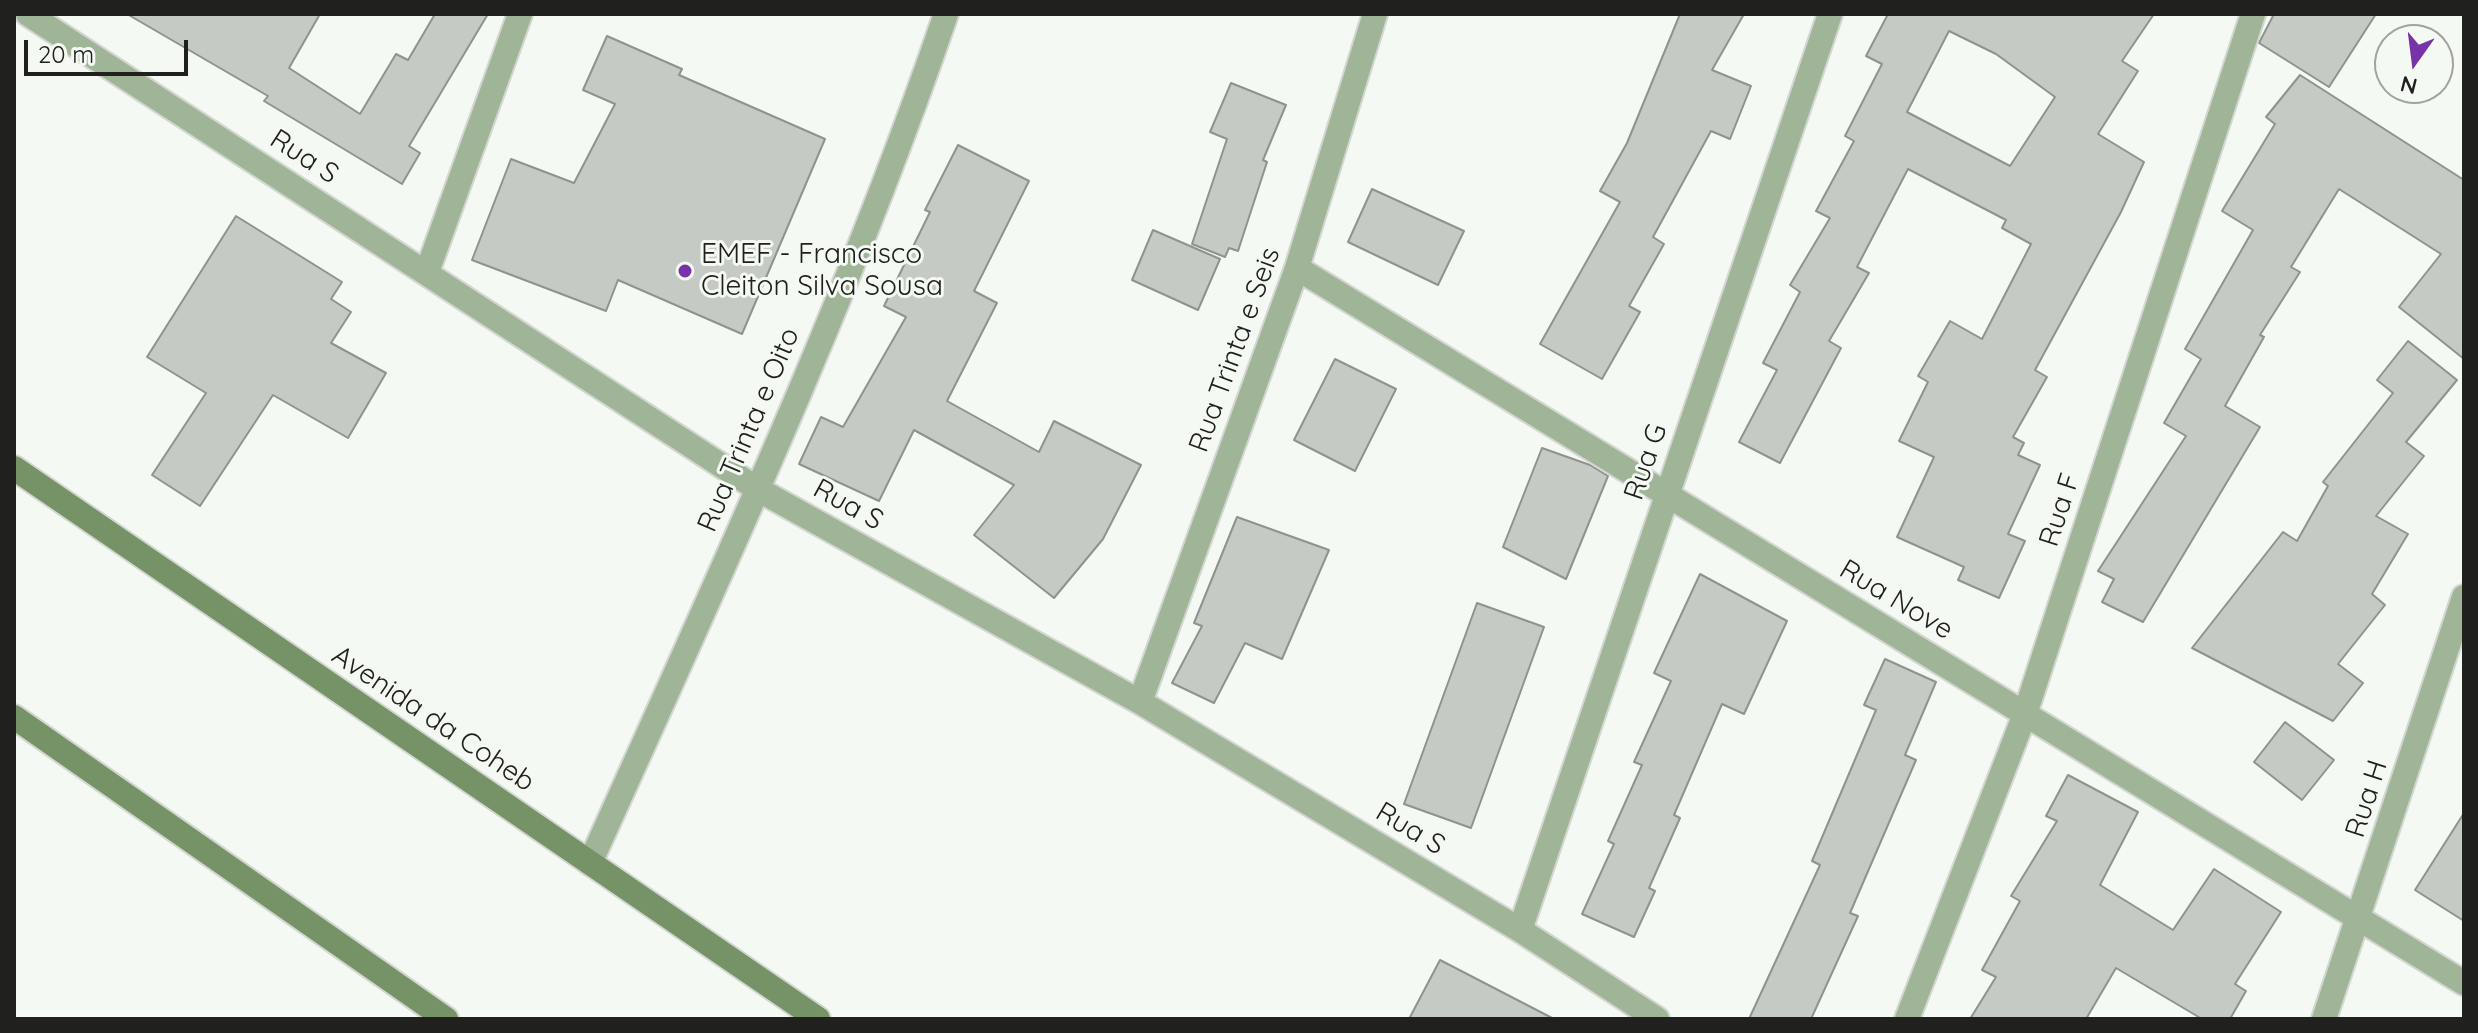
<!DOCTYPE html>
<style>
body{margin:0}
#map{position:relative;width:2478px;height:1033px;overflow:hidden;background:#f5f9f3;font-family:Quicksand,sans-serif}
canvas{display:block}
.frame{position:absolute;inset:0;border:16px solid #20211f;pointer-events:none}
.north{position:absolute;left:2374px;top:24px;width:80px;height:80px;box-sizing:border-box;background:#f5f9f3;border:2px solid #a0a39e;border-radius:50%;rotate:194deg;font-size:22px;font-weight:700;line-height:32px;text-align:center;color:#20211f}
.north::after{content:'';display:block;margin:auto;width:28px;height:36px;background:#7733a7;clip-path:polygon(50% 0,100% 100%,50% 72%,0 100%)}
.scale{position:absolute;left:24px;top:40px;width:164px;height:36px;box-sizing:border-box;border:4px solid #20211f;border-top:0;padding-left:10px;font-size:24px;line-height:28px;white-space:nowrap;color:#20211f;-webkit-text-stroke:6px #f5f9f3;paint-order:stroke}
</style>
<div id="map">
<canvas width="2478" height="1033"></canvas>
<div class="frame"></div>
<div class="north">N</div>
<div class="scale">20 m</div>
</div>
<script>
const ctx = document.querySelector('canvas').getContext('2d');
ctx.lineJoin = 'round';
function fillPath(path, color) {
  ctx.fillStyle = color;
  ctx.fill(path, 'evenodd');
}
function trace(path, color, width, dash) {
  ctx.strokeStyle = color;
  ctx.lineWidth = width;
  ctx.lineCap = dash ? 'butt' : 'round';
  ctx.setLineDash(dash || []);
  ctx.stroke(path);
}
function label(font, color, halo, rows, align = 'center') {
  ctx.font = font + ' Quicksand,sans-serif';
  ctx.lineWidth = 6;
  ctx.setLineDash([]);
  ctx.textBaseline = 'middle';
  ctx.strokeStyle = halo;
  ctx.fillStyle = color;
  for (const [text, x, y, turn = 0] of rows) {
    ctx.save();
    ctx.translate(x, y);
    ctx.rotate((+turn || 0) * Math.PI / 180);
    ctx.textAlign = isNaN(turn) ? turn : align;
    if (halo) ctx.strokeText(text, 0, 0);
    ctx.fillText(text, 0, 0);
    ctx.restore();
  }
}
const building = new Path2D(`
 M 127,14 L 320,14 L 289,68 L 360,114 L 396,54 L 408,60 L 435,14 L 488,14 L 409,146 L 420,153 L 402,184 L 264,101 L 268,96 Z
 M 1680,14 L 1744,14 L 1712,70 L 1751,86 L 1730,139 L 1711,131 L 1653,237 L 1664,244 L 1629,306 L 1640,312 L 1602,379 L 1540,344 L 1620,202 L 1600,191 L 1627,143 Z
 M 1888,14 L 2154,14 L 2122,61 L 2138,71 L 2098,134 L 2144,162 L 2121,212 L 2035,370 L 2047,377 L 2013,437 L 2024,443 L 2018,455 L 2040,465 L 2008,534 L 2025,541 L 1999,598 L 1958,580 L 1964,567 L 1897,537 L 1934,457 L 1899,441 L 1928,382 L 1918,376 L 1950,321 L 1982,339 L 2031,244 L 2002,228 L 2006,220 L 1908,169 L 1857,267 L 1869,273 L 1829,341 L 1841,348 L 1780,463 L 1739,442 L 1777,370 L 1763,363 L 1800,292 L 1790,285 L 1830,218 L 1816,211 L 1854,141 L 1845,136 L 1882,64 L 1866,56 ZM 1949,31 L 1996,54 L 2055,97 L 2010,166 L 1907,112 Z
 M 2274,14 L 2376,14 L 2329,87 L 2259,43 Z
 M 607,36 L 682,69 L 679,75 L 825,139 L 742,334 L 618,280 L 606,311 L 472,260 L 511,159 L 574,183 L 615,104 L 583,90 Z
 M 2300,75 L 2464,180 L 2464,359 L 2399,307 L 2441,254 L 2339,189 L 2291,267 L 2300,272 L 2260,335 L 2264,337 L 2225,406 L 2260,427 L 2143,622 L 2102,602 L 2114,579 L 2098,571 L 2186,436 L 2164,423 L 2201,359 L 2185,349 L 2253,230 L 2222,211 L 2275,124 L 2266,117 Z
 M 1231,83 L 1286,105 L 1263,160 L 1267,162 L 1238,251 L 1229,248 L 1225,257 L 1192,244 L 1227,139 L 1210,132 Z
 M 958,145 L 1029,181 L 974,291 L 997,303 L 947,401 L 1039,452 L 1054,421 L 1141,465 L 1103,539 L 1054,598 L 974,535 L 1014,485 L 914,430 L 879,501 L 799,464 L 821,417 L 843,427 L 906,317 L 884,306 L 930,212 L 925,210 Z
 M 1372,189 L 1464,231 L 1438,285 L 1348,242 Z
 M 236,216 L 342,282 L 331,299 L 351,312 L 331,343 L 386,373 L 348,438 L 273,395 L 200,506 L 152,475 L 206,393 L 147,357 Z
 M 1153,230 L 1220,259 L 1198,310 L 1132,280 Z
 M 2408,341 L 2457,380 L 2406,442 L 2424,456 L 2376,516 L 2408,534 L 2372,594 L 2385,605 L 2338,664 L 2363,683 L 2333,721 L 2192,648 L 2283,532 L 2297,541 L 2328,486 L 2323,482 L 2393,393 L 2377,380 Z
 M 1335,359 L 1396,389 L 1355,471 L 1294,440 Z
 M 1542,448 L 1590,465 L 1608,476 L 1566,579 L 1503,547 Z
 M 1237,517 L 1329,550 L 1282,659 L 1245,643 L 1214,703 L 1172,683 L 1202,626 L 1194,623 Z
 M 1700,574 L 1787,621 L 1744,714 L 1722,704 L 1674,815 L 1680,818 L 1649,888 L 1655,891 L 1634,937 L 1582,914 L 1614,844 L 1608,841 L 1642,765 L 1634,762 L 1671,681 L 1654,673 Z
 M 1477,603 L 1544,627 L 1471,828 L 1404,804 Z
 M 1885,659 L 1936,682 L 1905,755 L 1916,760 L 1850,913 L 1858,916 L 1811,1019 L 1749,1019 L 1820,865 L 1812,861 L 1876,710 L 1864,705 Z
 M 2285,722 L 2334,760 L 2302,800 L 2254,762 Z
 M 2068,775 L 2138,812 L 2100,885 L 2173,930 L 2214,869 L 2281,912 L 2235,984 L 2246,991 L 2230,1019 L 2202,1019 L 2116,968 L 2086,1019 L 1970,1019 L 1996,977 L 1982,970 L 2020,901 L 2011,896 L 2057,821 L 2046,816 Z
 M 2464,813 L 2464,921 L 2415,890 Z
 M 1440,960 L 1554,1019 L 1409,1019 Z`);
fillPath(building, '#c6cac4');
trace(building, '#8f938e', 2);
const minor = new Path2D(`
 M 28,14 L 759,490 L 1140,702 L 1520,930 L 1657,1019
 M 1297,268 L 2464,983
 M 427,272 L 520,14
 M 1140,702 L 1297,268 L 1375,14
 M 590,863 C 716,583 847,304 946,14
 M 1520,930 L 1830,14
 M 1907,1019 L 2025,714 L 2253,14
 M 2324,1019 L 2464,597`);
const secondary = new Path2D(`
 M 14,468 L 818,1019
 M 14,717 L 446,1019`);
trace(minor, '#d3d6d1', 28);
trace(secondary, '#d3d6d1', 28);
trace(minor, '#a0b497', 24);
trace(secondary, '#769368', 24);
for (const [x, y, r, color] of [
 [685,271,8,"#7733a7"]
]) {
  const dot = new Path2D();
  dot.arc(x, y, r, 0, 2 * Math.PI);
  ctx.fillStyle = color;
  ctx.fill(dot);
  trace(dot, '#f5f9f3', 3);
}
label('28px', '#20211f', '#f5f9f3', [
 ["Rua S",304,157,33],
 ["Rua Trinta e Seis",1235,350,-70],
 ["Rua Trinta e Oito",749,430,-67],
 ["Rua G",1646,462,-71],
 ["Rua S",848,505,29],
 ["Rua F",2060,510,-72],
 ["Rua Nove",1896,600,31],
 ["Avenida da Coheb",433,719,34],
 ["Rua H",2367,799,-72],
 ["Rua S",1410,829,31]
]);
label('28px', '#20211f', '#f5f9f3', [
 ["EMEF - Francisco",701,255],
 ["Cleiton Silva Sousa",701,287]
], 'left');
</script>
